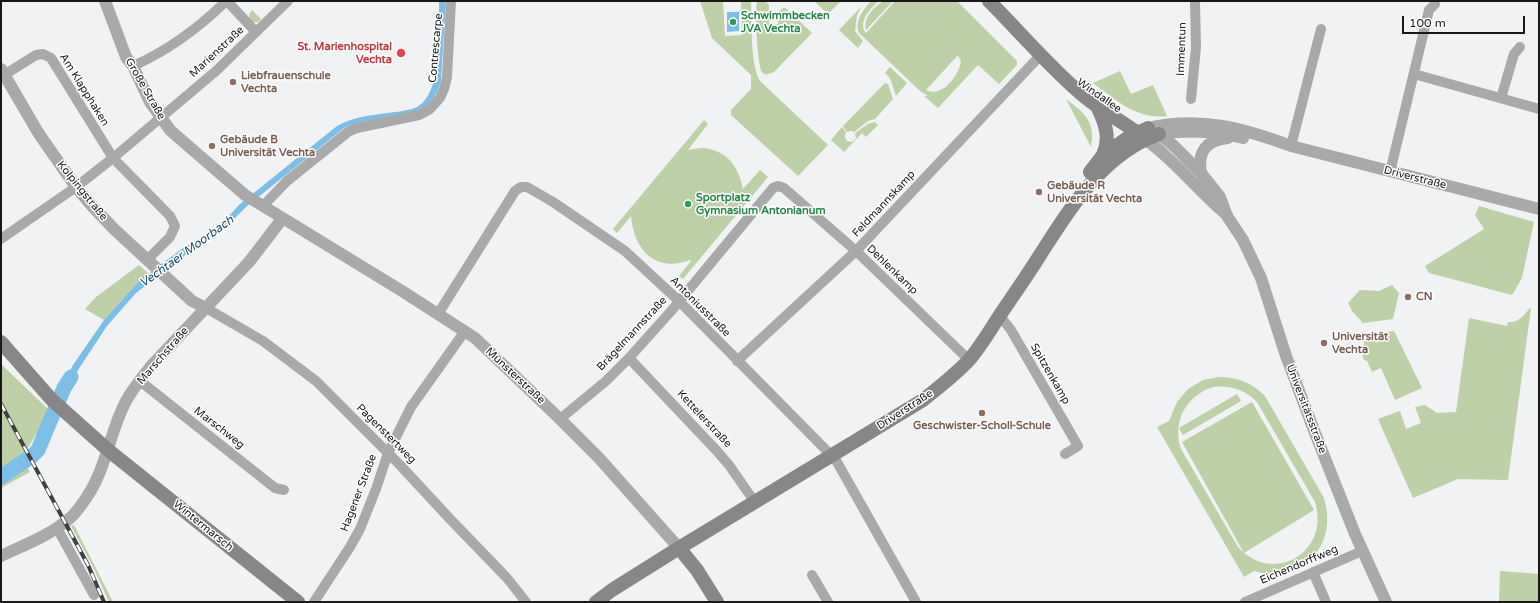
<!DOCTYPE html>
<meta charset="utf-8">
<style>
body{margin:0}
#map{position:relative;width:1540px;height:603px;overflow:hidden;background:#f0f2f4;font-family:"Varela Round",sans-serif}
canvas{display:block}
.frame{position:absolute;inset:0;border:2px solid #181819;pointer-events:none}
.scale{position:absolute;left:1402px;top:16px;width:123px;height:18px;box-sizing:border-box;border:2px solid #181819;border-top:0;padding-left:5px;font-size:12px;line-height:14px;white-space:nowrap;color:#181819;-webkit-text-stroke:3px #fff;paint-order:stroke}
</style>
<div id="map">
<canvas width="1540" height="603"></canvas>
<div class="frame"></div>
<div class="scale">100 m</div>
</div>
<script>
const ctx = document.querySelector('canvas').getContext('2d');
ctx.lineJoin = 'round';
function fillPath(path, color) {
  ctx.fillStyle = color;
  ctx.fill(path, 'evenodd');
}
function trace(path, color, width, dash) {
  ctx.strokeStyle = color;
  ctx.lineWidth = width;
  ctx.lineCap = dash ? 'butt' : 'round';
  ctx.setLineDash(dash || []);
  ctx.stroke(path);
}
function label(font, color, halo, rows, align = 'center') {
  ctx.font = font + ' "Varela Round",sans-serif';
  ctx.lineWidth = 3;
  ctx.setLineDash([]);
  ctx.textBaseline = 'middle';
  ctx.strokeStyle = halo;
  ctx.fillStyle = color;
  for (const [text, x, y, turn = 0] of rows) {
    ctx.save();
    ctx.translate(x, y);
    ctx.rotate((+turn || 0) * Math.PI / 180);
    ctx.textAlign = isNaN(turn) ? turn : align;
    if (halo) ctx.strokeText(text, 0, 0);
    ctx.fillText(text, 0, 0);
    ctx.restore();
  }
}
fillPath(new Path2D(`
 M 700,1 L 723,1 L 725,36 L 742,35 L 741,1 L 751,1 C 752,22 750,64 760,81 L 828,145 L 798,176 L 731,115 L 731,110 L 751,89 L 751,75 L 712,38 Z
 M 757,1 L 765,1 L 769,5 L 769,24 L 778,24 L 779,12 L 784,7 L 812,33 L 774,72 C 770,74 765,76 762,72 C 757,65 755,10 757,1 Z
 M 814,1 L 841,1 L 828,14 Z
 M 871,1 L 879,1 C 871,7 857,23 866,33 L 895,1 L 957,1 L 1017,61 L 1017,65 L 999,84 L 978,65 L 938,108 L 924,96 L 928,96 L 920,91 L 859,33 C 854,21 863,10 871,1 ZM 958,55 L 961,61 C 959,75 943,98 926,90 Z
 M 884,1 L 893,1 L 866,30 C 863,18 874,6 884,1 Z
 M 862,6 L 857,15 L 855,31 L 863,41 L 858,48 L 839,30 Z
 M 252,10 L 261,19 L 258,22 L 253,22 L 250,19 L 249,15 Z
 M 890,67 L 907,83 L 896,96 L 890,78 L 885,73 Z
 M 1120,71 L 1131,94 L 1153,85 L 1167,116 C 1137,120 1116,100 1093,83 Z
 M 885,83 L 888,84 L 893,99 L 875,119 L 868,121 L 854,132 L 851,131 L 847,132 L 843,126 Z
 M 1066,99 C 1084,113 1096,121 1091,147 Z
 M 704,120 L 708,124 L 688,150 C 693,149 698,148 703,148 C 727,150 739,167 743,189 L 760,170 L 768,177 L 683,279 L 679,276 L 691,261 L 690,260 C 655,273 634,250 631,216 L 617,233 L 613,229 Z
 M 875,122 L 878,125 L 866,137 L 862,133 L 844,152 L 831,140 L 842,127 L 846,132 L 845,136 L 846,140 C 850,143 854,142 856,138 L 855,133 L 868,124 Z
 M 1479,206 L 1534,222 L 1522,278 L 1512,295 L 1429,273 L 1425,266 L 1484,229 L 1475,215 Z
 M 139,265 L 149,274 L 139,281 L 104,320 L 85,309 L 96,297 Z
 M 1392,285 L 1399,293 L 1393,319 L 1363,323 L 1352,311 L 1348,303 L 1360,290 L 1379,291 Z
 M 1530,308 L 1531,308 L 1508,480 L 1458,479 L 1413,498 L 1378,419 L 1400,411 L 1406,429 L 1421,423 L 1415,407 L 1425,405 L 1437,413 L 1456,412 L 1469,318 L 1507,326 L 1508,322 C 1519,323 1523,316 1530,308 Z
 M 1394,331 L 1422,388 L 1395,400 L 1381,368 L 1372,372 L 1367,361 L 1364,360 L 1361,352 L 1367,334 Z
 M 1,364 L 50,411 L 22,458 L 30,472 L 1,488 Z
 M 1219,377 C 1238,377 1252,383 1265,396 L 1324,498 C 1339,546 1301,585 1254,571 L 1244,577 L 1157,427 L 1169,421 L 1177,402 L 1188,389 L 1203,380 ZM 1213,387 C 1231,385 1245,390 1257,402 L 1315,502 C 1331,552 1273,586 1238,547 L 1181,449 C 1172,421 1186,396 1213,387 Z
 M 1237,394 L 1241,401 L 1183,435 L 1179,428 Z
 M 1252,402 L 1314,510 L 1244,553 L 1182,442 Z
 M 74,525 L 113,602 L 109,602 L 93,567 L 71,526 Z
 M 1500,571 L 1539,574 L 1539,602 L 1499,602 Z`), '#bdd0a6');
fillPath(new Path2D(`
 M 439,1 L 446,1 L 441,80 C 438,95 430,106 416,111 L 361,122 L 344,128 L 246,207 L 224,229 L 194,248 L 136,293 L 107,326 L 80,367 L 63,396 L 59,392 L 73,365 L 93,336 L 104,320 L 139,281 L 183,248 L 214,230 L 226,219 L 240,204 L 337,126 C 360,113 387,115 412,109 C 444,101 439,27 439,1 Z
 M 727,12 L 739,12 L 739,31 L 727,32 Z`), '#7bbfe8');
trace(new Path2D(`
 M 1,477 L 32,456 L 38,450 L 64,388 L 71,377`), '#7bbfe8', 15);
trace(new Path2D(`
 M 227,1 L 256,32
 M 133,66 C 167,51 196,30 223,4 L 224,1
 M 1414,74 L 1539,109
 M 4,75 L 36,55 L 43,54 L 51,58 L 113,158 L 170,216 L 175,226 L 170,237 L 148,259
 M 1501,98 L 1514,54 L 1520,47
 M 1191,99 L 1196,47 L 1195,1
 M 1291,146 L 1321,29
 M 1390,172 L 1429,10 L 1435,4
 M 263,206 L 287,181 L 348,132 L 357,128 L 419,115 L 430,109 L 440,98 L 444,89 L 447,77 L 451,1
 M 1,239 L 76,187 L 113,158 L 216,71 L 288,1
 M 206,308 L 263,341 L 316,381 L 400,465 L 450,519 L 507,578 L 526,602
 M 438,314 L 515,191 L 521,187 L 527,187 L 553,202 L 625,251 L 679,301 L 831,455 L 837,462 L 916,602
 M 999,317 L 1004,321 L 1011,330 L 1078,446 L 1065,454
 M 629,358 L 716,450 L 729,465 L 754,501
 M 737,361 L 856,251 L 1036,60 L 1042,55
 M 140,381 L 275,488 L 284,490
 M 560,419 L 606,381 L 629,358 L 672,310 L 773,188 L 778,186 L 784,188 L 856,251 L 969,360
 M 57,528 L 94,595
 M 1313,572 L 1326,602
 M 812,575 L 828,602
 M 314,602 L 350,547 L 360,529 L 376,489 L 388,453 L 411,407 L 465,331
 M 1245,602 L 1362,551`), '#aaa9aa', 10);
trace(new Path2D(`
 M 105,1 L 126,57 L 133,66 L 150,102 L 170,130 L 179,138 L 245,195 L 402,291 L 475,338 L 560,419 L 599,458 L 679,548
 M 1,69 L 39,134 L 76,187 L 93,207 L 114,229 L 192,301 L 206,308
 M 1148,128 C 1199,116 1243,128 1291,146 L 1539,209
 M 1159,134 L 1174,146 L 1201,173 L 1220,197 L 1227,216 L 1243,240 L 1261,278 L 1286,356 L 1315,433 L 1355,534 L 1386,602
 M 1159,134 C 1186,130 1216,131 1243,138
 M 1145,139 C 1176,161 1198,191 1227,215
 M 1201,173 C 1197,151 1207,140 1228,138
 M 1,556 C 24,545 51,535 70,518 C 75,514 78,509 82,504 C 107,471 108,435 126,401 C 133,388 143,377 151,366 L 249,262 L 282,219`), '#aaa9aa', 12);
trace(new Path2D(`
 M 989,1 C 1019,31 1046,63 1078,91 C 1091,103 1107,113 1123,123 C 1131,128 1138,133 1145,139
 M 1097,106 C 1105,122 1111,138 1103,155
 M 1090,172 L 1103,155 L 1129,137 L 1148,128
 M 1,342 L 52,400 L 108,450 L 298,602
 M 679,548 L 697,570 L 717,602
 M 596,602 L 612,590 L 679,548 L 923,400 C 939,387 955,375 969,360 C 980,347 989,332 998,318 C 1012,297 1027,276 1040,255 C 1071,207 1103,154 1159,134`), '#888687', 14);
const rail = new Path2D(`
 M 1,404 L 88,565 L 104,602`);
trace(rail, '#3f3f40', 4);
trace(rail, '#fff', 2.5, [8]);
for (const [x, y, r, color] of [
 [733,22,4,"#2e9e5b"],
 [401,53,5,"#e0444e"],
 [233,82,4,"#8d6e63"],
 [212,146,4,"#8d6e63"],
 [1039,192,4,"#8d6e63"],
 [688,204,4,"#2e9e5b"],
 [1408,297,4,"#8d6e63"],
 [1324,343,4,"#8d6e63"],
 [982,413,4,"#8d6e63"]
]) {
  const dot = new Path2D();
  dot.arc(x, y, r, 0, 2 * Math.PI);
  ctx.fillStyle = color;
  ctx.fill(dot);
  trace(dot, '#fff', 1.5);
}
label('bold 11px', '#27864d', '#fff', [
 ["Schwimmbecken",741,16],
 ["JVA Vechta",741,29],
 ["Sportplatz",696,198],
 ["Gymnasium Antonianum",696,211]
], 'left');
label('bold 11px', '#be3a42', '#fff', [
 ["St. Marienhospital",392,47],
 ["Vechta",392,60]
], 'right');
label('11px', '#181819', '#fff', [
 ["Contrescarpe",436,48,-85],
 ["Immentun",1182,49,-88],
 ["Marienstraße",217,52,-43],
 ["Große Straße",145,89,60],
 ["Am Klapphaken",84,90,58],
 ["Windallee",1099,96,35],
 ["Driverstraße",1415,178,14],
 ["Kolpingstraße",82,191,51],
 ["Feldmannskamp",884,204,-47],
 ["Dehlenkamp",892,270,44],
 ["Antoniusstraße",700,307,45],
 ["Brägelmannstraße",632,334,-47],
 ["Marschstraße",163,356,-49],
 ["Spitzenkamp",1050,374,60],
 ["Münsterstraße",515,376,43],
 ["Universitätsstraße",1306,409,69],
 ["Driverstraße",905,410,-33],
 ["Kettelerstraße",704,419,47],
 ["Marschweg",219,428,38],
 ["Pagenstertweg",386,434,45],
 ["Hagener Straße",359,493,-69],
 ["Wintermarsch",203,526,39],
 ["Eichendorffweg",1299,565,-23]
]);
label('bold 11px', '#785e54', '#fff', [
 ["Liebfrauenschule",241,76],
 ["Vechta",241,89],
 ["Gebäude B",220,140],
 ["Universität Vechta",220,153],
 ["Gebäude R",1047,186],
 ["Universität Vechta",1047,199],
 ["CN",1416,297],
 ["Universität",1332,337],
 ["Vechta",1332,350],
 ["Geschwister-Scholl-Schule",982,426,"center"]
], 'left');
label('italic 12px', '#144a66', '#fff', [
 ["Vechtaer Moorbach",187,252,-36]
]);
</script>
